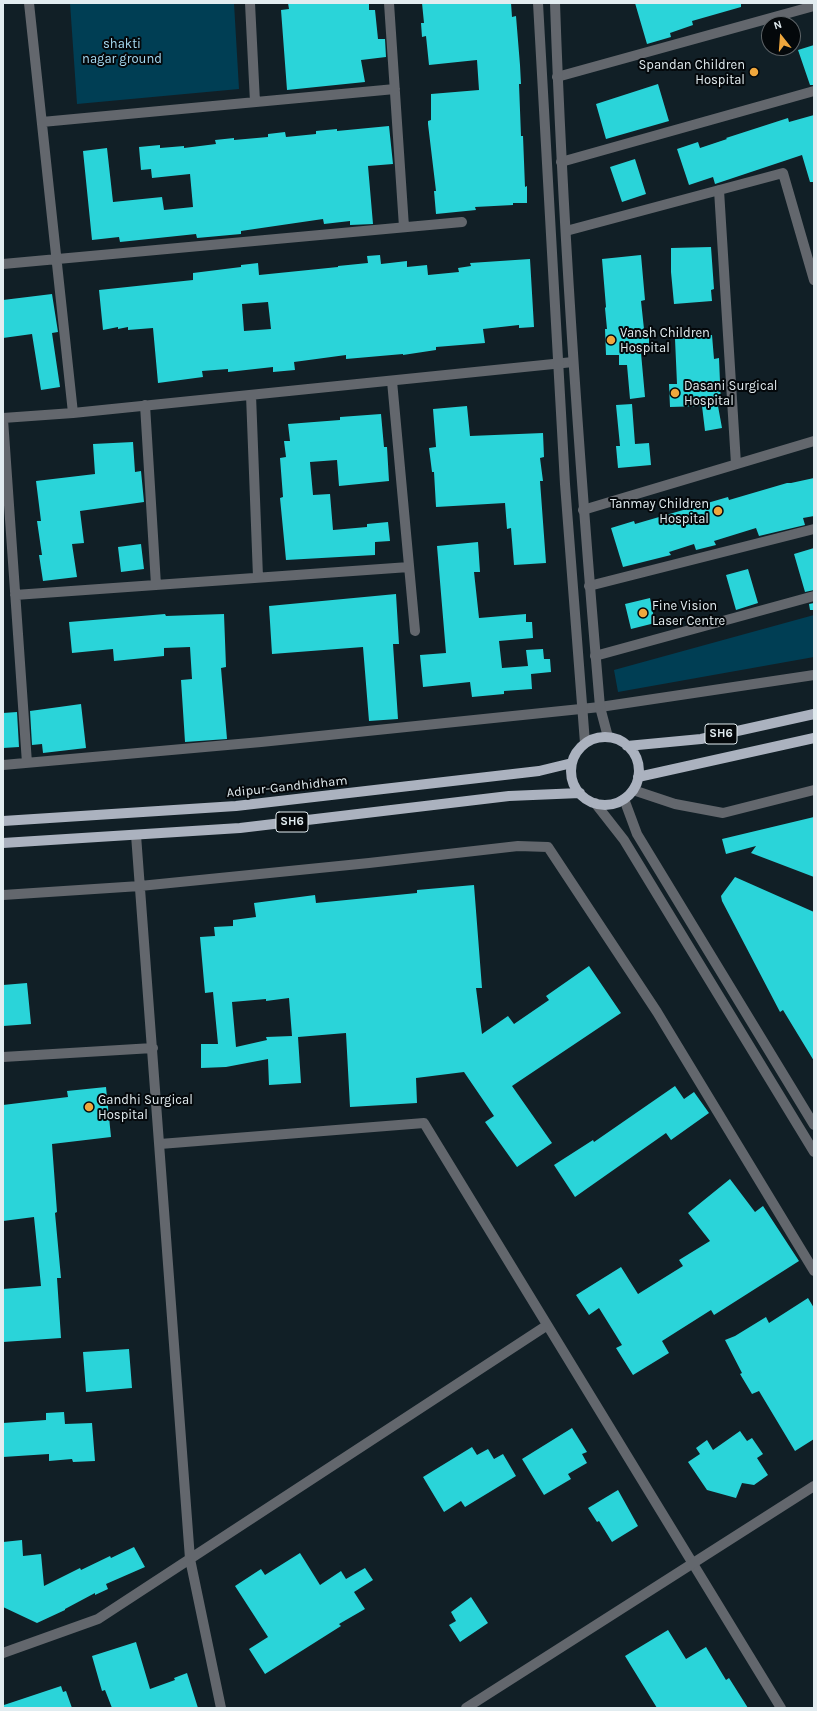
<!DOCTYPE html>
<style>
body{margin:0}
#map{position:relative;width:817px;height:1711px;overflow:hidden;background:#111f26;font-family:Karla,sans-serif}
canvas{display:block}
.frame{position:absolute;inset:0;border:4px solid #e2ecf0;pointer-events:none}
.north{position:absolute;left:761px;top:16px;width:40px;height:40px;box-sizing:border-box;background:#04080b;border:1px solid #5d6367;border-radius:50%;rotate:343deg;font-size:11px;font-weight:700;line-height:16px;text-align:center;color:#e2ecf0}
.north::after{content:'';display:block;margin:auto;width:14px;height:18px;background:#efa73d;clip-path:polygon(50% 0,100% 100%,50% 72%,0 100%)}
</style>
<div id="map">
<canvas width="817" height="1711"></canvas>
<div class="frame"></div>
<div class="north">N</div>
</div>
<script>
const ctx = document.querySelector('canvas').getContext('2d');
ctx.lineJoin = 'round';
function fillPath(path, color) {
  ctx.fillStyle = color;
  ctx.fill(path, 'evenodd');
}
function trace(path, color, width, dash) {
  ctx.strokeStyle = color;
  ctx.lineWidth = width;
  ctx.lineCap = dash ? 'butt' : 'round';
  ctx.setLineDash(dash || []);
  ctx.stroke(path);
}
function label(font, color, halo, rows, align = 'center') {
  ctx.font = font + ' Karla,sans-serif';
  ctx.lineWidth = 4;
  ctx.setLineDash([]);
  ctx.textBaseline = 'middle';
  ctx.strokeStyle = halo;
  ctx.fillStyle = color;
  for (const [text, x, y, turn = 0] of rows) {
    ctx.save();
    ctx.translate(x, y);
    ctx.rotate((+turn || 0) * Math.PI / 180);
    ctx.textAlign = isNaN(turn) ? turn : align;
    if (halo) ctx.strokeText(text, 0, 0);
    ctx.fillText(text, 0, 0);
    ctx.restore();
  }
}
fillPath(new Path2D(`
 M 70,3 L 234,3 L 239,89 L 77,104 Z
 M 814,615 L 814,657 L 618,692 L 614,670 Z`), '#003e54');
fillPath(new Path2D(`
 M 288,3 L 369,3 L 369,10 L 375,10 L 378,39 L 385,39 L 386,57 L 361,60 L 365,82 L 287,90 L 281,10 L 289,9 Z
 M 422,3 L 511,3 L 512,17 L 516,16 L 520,65 L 521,84 L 519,84 L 521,136 L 523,136 L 525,187 L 527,186 L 527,203 L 513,203 L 513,205 L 475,207 L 476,210 L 436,214 L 434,191 L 436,191 L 428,124 L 428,121 L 431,120 L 431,94 L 479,90 L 477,60 L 429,65 L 426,36 L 422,37 L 421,23 L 424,23 Z
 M 635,3 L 741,3 L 741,7 L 692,21 L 693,25 L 670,33 L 671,37 L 647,44 Z
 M 814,45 L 814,85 L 810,85 L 798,50 Z
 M 658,84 L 669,121 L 606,139 L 596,104 Z
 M 814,115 L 814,182 L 810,182 L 802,155 L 715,184 L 713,177 L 689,185 L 677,149 L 698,142 L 700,148 L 727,139 L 726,138 L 788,118 L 789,122 Z
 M 389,126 L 393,164 L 368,166 L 373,224 L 350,225 L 350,221 L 324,224 L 323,219 L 241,231 L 241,234 L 197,238 L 196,234 L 120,242 L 119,237 L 92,240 L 83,151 L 107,148 L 113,202 L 162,197 L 164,210 L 193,207 L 190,174 L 152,178 L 151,169 L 141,170 L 139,147 L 160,145 L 160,148 L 184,146 L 184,148 L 216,144 L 215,140 L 234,138 L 234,140 L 268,137 L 268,134 L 285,132 L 286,137 L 316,134 L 316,131 L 337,129 L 337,131 Z
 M 635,159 L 646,194 L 622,202 L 610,167 Z
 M 711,247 L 714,289 L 711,290 L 712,301 L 674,304 L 671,272 L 671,248 Z
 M 380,255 L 381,264 L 407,261 L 407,267 L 427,265 L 428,275 L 459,272 L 458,268 L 471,266 L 470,263 L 530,259 L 534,327 L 519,328 L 519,325 L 483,329 L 485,343 L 436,347 L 436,350 L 403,355 L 403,354 L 346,359 L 346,355 L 294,362 L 295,370 L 273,372 L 273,367 L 228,372 L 228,369 L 202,371 L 203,377 L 158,383 L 153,328 L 128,330 L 128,327 L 118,329 L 118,327 L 103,330 L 99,290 L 193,280 L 193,273 L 241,267 L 241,265 L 258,263 L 259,275 L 338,267 L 338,266 L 368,263 L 367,256 ZM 268,302 L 271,329 L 244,331 L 242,304 Z
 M 641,255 L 645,300 L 641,301 L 644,329 L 649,329 L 649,348 L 643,348 L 643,353 L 641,353 L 645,397 L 630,399 L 627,365 L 619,365 L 619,355 L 606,355 L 605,329 L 607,329 L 605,308 L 606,307 L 602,259 Z
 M 52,294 L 58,332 L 52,333 L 60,387 L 41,390 L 32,334 L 3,338 L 3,300 Z
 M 712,335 L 714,359 L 719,358 L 721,406 L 718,406 L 722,428 L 705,431 L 702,406 L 670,407 L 669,384 L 677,384 L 675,339 Z
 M 632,404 L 635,444 L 649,443 L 651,465 L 618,468 L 616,446 L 620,446 L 616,405 Z
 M 467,406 L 470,436 L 543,433 L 544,457 L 540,458 L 543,481 L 540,481 L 546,563 L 514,565 L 511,528 L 507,529 L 505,503 L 436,507 L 434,472 L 432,472 L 429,448 L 436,447 L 433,409 Z
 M 381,414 L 384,447 L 387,447 L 389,481 L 339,486 L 337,460 L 310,462 L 313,495 L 330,494 L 333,530 L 367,527 L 367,524 L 388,522 L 390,541 L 375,542 L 375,555 L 286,560 L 280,498 L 283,497 L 280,458 L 286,457 L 284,441 L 290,441 L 288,424 L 340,420 L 340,417 Z
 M 133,442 L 135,472 L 141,471 L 144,502 L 80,511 L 84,543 L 72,544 L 77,577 L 43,581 L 39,555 L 42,555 L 37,521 L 41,521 L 36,481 L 95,474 L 93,444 Z
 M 814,478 L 814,516 L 803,518 L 805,525 L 759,536 L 756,528 L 714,541 L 716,545 L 696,550 L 694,544 L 669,552 L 671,555 L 623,567 L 611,528 L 634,521 L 635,524 L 728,497 L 729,500 L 787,483 L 791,483 Z
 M 478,542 L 480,572 L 474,572 L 479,618 L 526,614 L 526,622 L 532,622 L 533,638 L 499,641 L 502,668 L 528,666 L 526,650 L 543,649 L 544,659 L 550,659 L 551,672 L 531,674 L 532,689 L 504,691 L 504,694 L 472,697 L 470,682 L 423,687 L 420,655 L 446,653 L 437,546 Z
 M 141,544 L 144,569 L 121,572 L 118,547 Z
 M 814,548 L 814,590 L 805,592 L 794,554 Z
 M 748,569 L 758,603 L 736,610 L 726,575 Z
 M 396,594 L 399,644 L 393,644 L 398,719 L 369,721 L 363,647 L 272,654 L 269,606 Z
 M 650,598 L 655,623 L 631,629 L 625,604 Z
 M 814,603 L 814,610 L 810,610 L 809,604 Z
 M 165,614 L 166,616 L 224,614 L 226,667 L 221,668 L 227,739 L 185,742 L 181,680 L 192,679 L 190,647 L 164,648 L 164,656 L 114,661 L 113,649 L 72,653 L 69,622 Z
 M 81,704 L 86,748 L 43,753 L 42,744 L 32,745 L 30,711 Z
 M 17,712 L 19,747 L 3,748 L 3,713 Z
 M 814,817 L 814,877 L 751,853 L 756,846 L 726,854 L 722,839 Z
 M 735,877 L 814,912 L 814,1061 L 783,1010 L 780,1012 L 722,901 L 721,896 Z
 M 474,885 L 482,988 L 476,988 L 482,1034 L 508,1016 L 514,1024 L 549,1000 L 546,996 L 589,966 L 621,1013 L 512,1086 L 552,1143 L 517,1167 L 485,1122 L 494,1116 L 464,1072 L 416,1078 L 417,1103 L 350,1107 L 346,1033 L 298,1037 L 301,1083 L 269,1085 L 268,1059 L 226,1067 L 201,1068 L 201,1044 L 218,1044 L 213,992 L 205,993 L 200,937 L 215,936 L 214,927 L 233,926 L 233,920 L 256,917 L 254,903 L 315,895 L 316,903 L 417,893 L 417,890 ZM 289,998 L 292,1036 L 266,1037 L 267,1040 L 236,1047 L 232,1002 L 266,999 L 266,1001 Z
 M 27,983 L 31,1024 L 3,1026 L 3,985 Z
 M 675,1086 L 684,1099 L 694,1092 L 709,1113 L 671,1140 L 666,1133 L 575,1197 L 554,1165 L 593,1140 L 594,1142 Z
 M 106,1087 L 111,1137 L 52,1144 L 57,1212 L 55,1213 L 61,1278 L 57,1278 L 61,1338 L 3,1342 L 3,1289 L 41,1286 L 34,1217 L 3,1221 L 3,1105 L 68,1097 L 67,1091 Z
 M 730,1179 L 755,1212 L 763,1206 L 799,1261 L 714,1315 L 711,1310 L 662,1341 L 669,1353 L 633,1375 L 616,1348 L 622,1345 L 599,1308 L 589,1315 L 576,1295 L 621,1267 L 638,1294 L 683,1266 L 679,1260 L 710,1241 L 688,1213 Z
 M 808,1298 L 814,1308 L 814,1439 L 795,1451 L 759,1391 L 752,1394 L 740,1374 L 742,1373 L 725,1340 L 735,1336 L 766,1317 L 769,1323 Z
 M 129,1349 L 132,1388 L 86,1392 L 83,1352 Z
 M 64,1412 L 65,1424 L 92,1423 L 95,1461 L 73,1462 L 72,1459 L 49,1461 L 49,1454 L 3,1457 L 3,1423 L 46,1420 L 46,1413 Z
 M 572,1428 L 587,1452 L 582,1454 L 587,1463 L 568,1474 L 571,1479 L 544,1495 L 522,1459 Z
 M 740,1431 L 747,1441 L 752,1438 L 763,1454 L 757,1458 L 768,1475 L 754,1485 L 742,1483 L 736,1498 L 707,1490 L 688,1462 L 700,1454 L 696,1448 L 707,1440 L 713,1450 Z
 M 472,1447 L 477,1455 L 488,1449 L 494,1459 L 503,1454 L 516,1476 L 465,1507 L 461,1501 L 444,1512 L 423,1477 Z
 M 618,1490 L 638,1526 L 612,1542 L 599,1521 L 597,1522 L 588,1508 Z
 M 22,1540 L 23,1556 L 41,1554 L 44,1586 L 80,1568 L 81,1570 L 110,1556 L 111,1558 L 134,1547 L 145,1567 L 106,1584 L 108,1589 L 95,1595 L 95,1593 L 65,1609 L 65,1610 L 37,1623 L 3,1607 L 3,1542 Z
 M 300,1553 L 320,1585 L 341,1571 L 346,1579 L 365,1568 L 373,1580 L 354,1592 L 365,1609 L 339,1624 L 341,1626 L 265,1674 L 249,1649 L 268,1637 L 235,1586 L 261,1569 L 265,1575 Z
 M 471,1597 L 488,1623 L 460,1642 L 449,1625 L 456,1621 L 451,1612 Z
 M 668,1630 L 686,1659 L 706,1647 L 726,1680 L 729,1678 L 748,1708 L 657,1708 L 625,1656 Z
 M 136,1642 L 150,1689 L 175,1680 L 174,1678 L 187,1673 L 198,1708 L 112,1708 L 105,1690 L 102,1691 L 92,1656 Z
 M 61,1686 L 63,1692 L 66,1691 L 72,1708 L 4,1708 L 4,1705 Z`), '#2ad4d9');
trace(new Path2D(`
 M 29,3 L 73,413
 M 250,3 L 255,102
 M 389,3 L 404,227
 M 557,77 L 814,6
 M 42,122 L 395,89
 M 561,162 L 814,91
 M 719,190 L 736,464
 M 566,231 L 783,173 L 814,280
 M 3,264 L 462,222
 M 392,381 L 415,631
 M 251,395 L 258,577
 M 145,405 L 156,585
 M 3,418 L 73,413 L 573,362
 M 3,419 L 27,763
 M 583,510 L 814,441
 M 589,586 L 814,529
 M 15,595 L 409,567
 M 595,656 L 814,596
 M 3,765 L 261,742 L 600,707 L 814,675
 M 633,790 L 675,804 L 723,813 L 814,790
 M 136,835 L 190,1559 L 221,1708
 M 3,895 L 140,886 L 369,863 L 518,846 L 548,847 L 657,1012 L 814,1271
 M 3,1057 L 153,1048
 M 160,1144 L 424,1123 L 781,1708
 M 3,1653 L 98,1619 L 546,1326`), '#63676d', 10);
trace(new Path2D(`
 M 538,3 L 565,484 L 585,743
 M 555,3 C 563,238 580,473 600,707 L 608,737
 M 624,799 L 637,834 L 814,1125
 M 595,803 L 624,840 L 814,1152
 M 466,1708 L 814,1486`), '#63676d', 10);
trace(new Path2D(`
 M571 771a34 34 0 1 1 68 0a34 34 0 1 1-68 0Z
 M 627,746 L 701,739 L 814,714
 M 638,777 L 814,738
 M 3,821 L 236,806 L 539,771 L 572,763
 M 3,843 L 240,828 L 509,796 L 580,793`), '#abb2bf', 10);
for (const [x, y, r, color] of [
 [754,72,5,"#efa73d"],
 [611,340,5,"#efa73d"],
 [675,393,5,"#efa73d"],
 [718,511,5,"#efa73d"],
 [643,613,5,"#efa73d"],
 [89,1107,5,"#efa73d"]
]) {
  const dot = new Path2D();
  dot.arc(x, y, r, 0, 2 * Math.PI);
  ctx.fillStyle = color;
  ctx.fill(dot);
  trace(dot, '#04080b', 1.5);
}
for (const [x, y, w] of [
 [721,734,32],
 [292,822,32]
]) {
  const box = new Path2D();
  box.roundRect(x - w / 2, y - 10, w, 20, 3);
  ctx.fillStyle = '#04080b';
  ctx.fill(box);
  trace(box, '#e2ecf0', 1);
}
label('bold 12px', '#e2ecf0', null, [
 ["SH6",721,734],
 ["SH6",292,822]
]);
label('13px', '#a6daf2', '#04080b', [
 ["shakti",122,44],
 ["nagar ground",122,59]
]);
label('13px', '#e2ecf0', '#04080b', [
 ["Spandan Children",745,65,"right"],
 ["Hospital",745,80,"right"],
 ["Vansh Children",620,333],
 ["Hospital",620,348],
 ["Dasani Surgical",684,386],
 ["Hospital",684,401],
 ["Tanmay Children",709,504,"right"],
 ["Hospital",709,519,"right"],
 ["Fine Vision",652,606],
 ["Laser Centre",652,621],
 ["Gandhi Surgical",98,1100],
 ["Hospital",98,1115]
], 'left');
label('13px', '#e2ecf0', '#04080b', [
 ["Adipur-Gandhidham",287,787,-6]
]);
</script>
